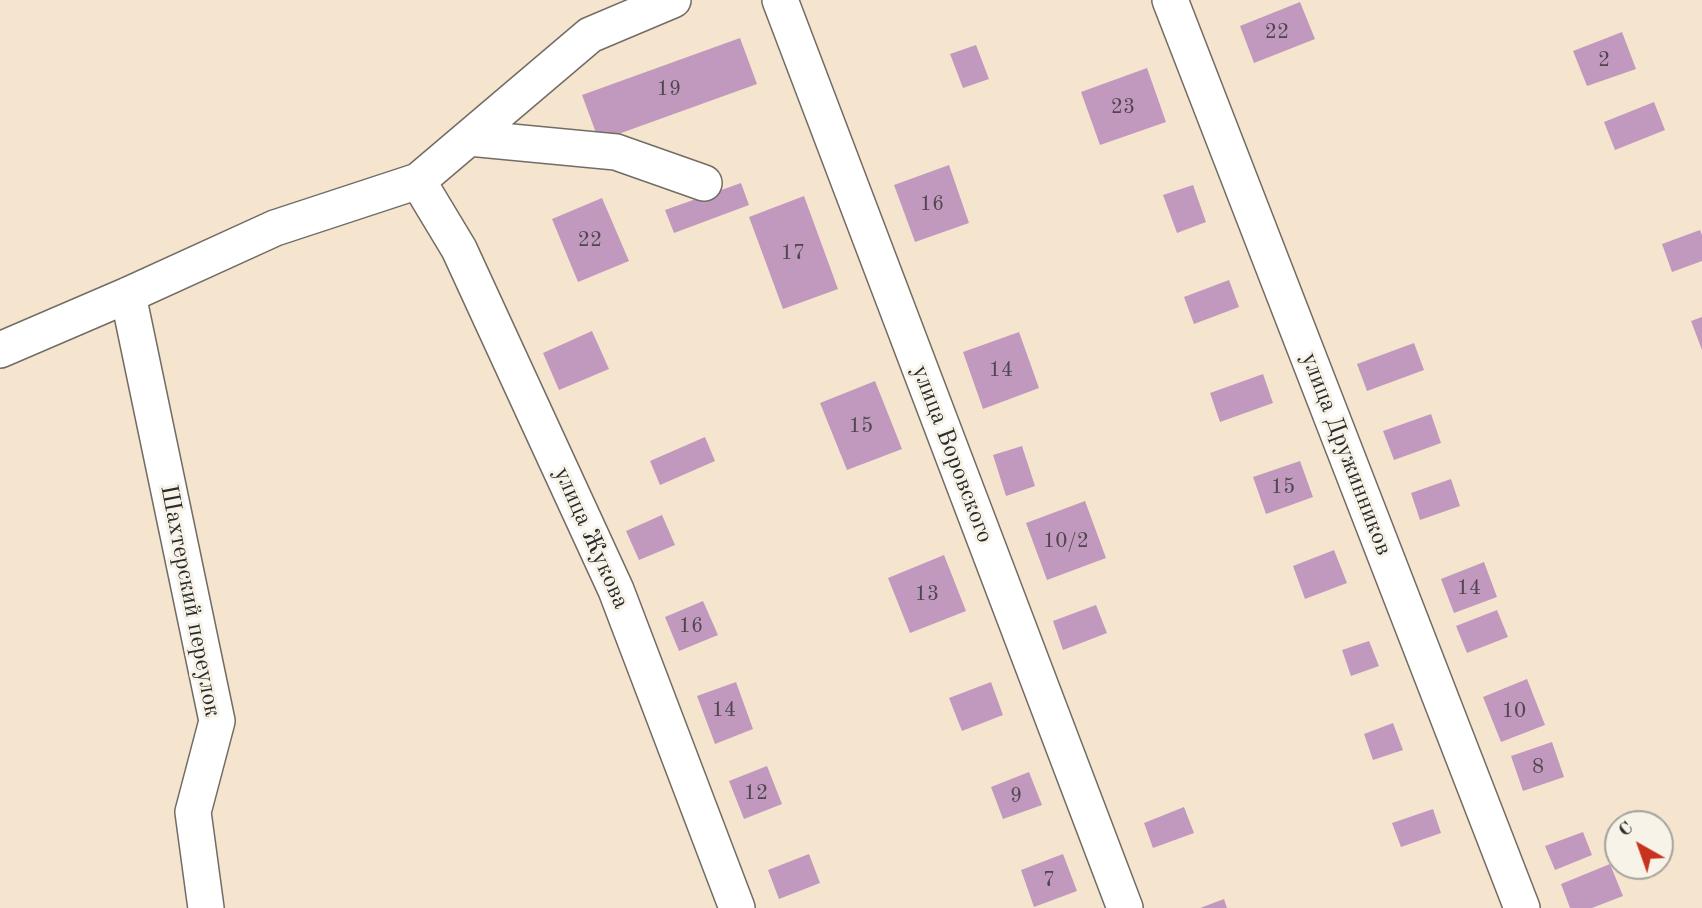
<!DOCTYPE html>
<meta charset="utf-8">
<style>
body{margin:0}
#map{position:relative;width:1702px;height:908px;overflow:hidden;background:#f5e5cf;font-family:"Old Standard TT",serif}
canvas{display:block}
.north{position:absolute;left:1604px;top:810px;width:70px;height:70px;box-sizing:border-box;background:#f7f3e8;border:2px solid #a5a39c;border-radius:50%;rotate:320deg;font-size:19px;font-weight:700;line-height:28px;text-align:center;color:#2b2b2b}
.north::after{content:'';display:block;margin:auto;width:24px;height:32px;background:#c8321e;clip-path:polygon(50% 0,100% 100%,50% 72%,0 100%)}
</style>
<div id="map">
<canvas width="1702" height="908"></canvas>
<div class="north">С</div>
</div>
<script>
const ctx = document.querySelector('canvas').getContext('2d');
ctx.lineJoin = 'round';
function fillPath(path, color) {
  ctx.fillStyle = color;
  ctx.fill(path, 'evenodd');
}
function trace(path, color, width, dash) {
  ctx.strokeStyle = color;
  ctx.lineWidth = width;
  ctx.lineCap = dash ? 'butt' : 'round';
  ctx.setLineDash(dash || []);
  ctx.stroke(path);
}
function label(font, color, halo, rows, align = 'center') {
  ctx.font = font + ' "Old Standard TT",serif';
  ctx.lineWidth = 6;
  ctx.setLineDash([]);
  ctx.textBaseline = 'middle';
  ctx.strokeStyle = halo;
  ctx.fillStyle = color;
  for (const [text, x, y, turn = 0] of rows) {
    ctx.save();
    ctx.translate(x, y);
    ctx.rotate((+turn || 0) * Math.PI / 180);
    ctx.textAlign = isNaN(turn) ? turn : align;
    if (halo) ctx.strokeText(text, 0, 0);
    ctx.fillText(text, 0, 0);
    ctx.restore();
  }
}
fillPath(new Path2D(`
 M 1300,2 L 1315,39 L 1254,63 L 1240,26 Z
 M 1622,32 L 1636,69 L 1587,86 L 1573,51 Z
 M 740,38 L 757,84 L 599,141 L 582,95 Z
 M 976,45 L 989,79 L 963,88 L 950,54 Z
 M 1147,68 L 1166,122 L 1100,145 L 1081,92 Z
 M 1654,102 L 1665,130 L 1615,150 L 1604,122 Z
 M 949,165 L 969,223 L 915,242 L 894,185 Z
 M 741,183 L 749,205 L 674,233 L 665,210 Z
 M 1193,185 L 1206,222 L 1177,233 L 1163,195 Z
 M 804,196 L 838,289 L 783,309 L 749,217 Z
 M 602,198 L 629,261 L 578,282 L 552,219 Z
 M 1700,230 L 1702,235 L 1702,261 L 1672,272 L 1662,244 Z
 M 1229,280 L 1239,307 L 1194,324 L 1184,297 Z
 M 1702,317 L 1702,350 L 1691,321 Z
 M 592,331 L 609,369 L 559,390 L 543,353 Z
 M 1019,332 L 1039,388 L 983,409 L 963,352 Z
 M 1414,343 L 1424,370 L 1367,391 L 1357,364 Z
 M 1263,374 L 1273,403 L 1220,422 L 1210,393 Z
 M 875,381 L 902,449 L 847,470 L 820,403 Z
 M 1431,414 L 1441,443 L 1394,460 L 1383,431 Z
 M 705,437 L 715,461 L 660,485 L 650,461 Z
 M 1022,446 L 1035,486 L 1006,496 L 993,455 Z
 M 1300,461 L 1313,497 L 1266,514 L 1253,477 Z
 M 1451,479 L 1460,506 L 1420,520 L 1411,493 Z
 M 1085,501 L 1106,558 L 1047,580 L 1026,523 Z
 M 662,515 L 675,545 L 639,560 L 626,531 Z
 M 1334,550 L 1347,583 L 1305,599 L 1293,566 Z
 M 944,555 L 966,611 L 910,633 L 888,578 Z
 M 1484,562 L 1497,597 L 1454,613 L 1441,579 Z
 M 703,601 L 718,635 L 679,651 L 665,617 Z
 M 1096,605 L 1107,633 L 1063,650 L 1053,621 Z
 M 1497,610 L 1508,637 L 1467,653 L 1456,626 Z
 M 1369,641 L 1379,666 L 1351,676 L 1342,650 Z
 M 1527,679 L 1545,725 L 1501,742 L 1483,697 Z
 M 736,682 L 753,729 L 715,744 L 697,696 Z
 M 991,682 L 1003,715 L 962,731 L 949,698 Z
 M 1393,723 L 1403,750 L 1373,760 L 1364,734 Z
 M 1552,742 L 1564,777 L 1523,791 L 1511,756 Z
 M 767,766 L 782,804 L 744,819 L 729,781 Z
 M 1029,772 L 1042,805 L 1003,819 L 991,787 Z
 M 1184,807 L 1194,833 L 1153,848 L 1144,823 Z
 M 1433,809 L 1441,833 L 1401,847 L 1392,823 Z
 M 1583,832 L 1592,855 L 1555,870 L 1545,846 Z
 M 809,854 L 820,883 L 779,899 L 768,870 Z
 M 1063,854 L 1077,891 L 1034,907 L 1021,870 Z
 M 1610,864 L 1623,896 L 1592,908 L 1570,908 L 1561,884 Z
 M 1224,899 L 1227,908 L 1200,908 Z`), '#c199be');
const minor = new Path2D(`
 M 780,0 L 1125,908
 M 1170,0 L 1522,908
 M 469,138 L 616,152 L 704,183
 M 418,181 L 459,249 L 616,590 L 737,908
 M 128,295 L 217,721 L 193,812 L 206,908
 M 0,350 L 128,295 L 275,228 L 418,181 L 590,35 L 673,0`);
trace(minor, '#726c64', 38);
trace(minor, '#fff', 35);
label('21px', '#504650', null, [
 ["22",1277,32],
 ["2",1604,60],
 ["19",669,89],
 ["23",1123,107],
 ["16",932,204],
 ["22",590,240],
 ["17",793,253],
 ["14",1001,370],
 ["15",861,426],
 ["15",1283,487],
 ["10/2",1066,541],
 ["14",1469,588],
 ["13",927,594],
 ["16",691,626],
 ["14",724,710],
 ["10",1514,711],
 ["8",1538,767],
 ["12",756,793],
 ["9",1016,796],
 ["7",1049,880]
]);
label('24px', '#2b2b2b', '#f7f3e8', [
 ["улица Воровского",952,454,69],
 ["улица Дружинников",1346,454,69],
 ["улица Жукова",591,538,66],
 ["Шахтерский переулок",190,601,79]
]);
</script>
